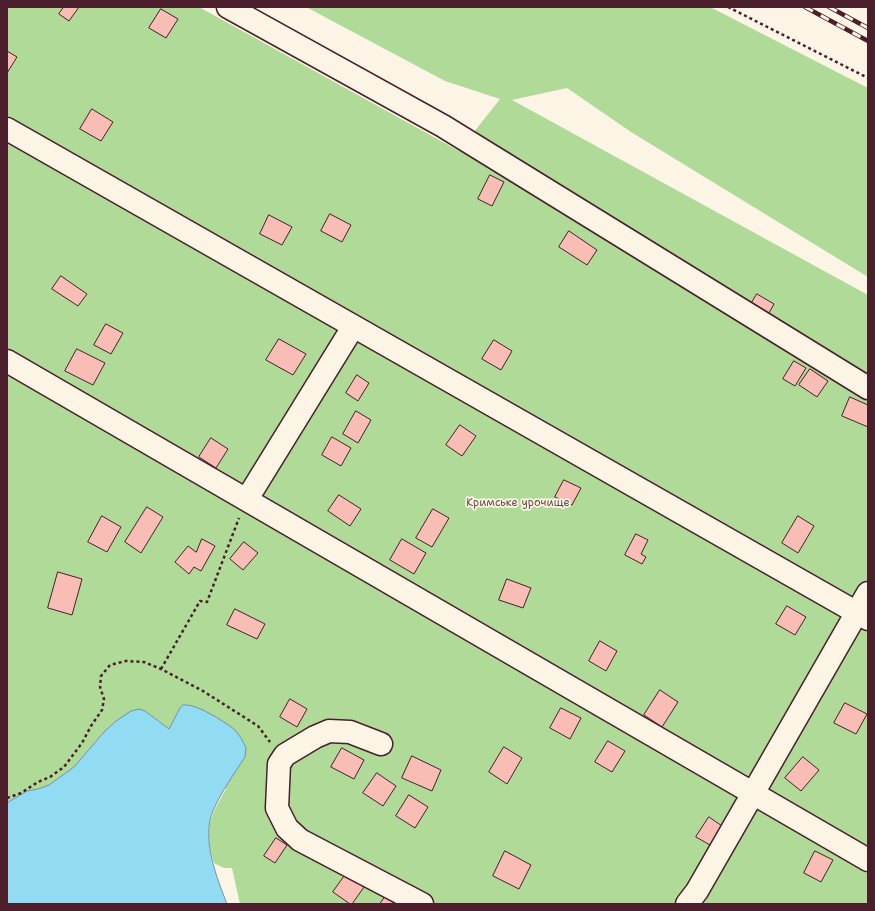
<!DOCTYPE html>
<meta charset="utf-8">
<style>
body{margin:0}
#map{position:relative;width:875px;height:911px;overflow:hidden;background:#fcf5e5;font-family:"Shantell Sans",sans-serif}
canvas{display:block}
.frame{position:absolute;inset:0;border:8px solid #4a1f2b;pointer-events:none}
</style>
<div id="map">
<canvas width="875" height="911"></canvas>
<div class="frame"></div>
</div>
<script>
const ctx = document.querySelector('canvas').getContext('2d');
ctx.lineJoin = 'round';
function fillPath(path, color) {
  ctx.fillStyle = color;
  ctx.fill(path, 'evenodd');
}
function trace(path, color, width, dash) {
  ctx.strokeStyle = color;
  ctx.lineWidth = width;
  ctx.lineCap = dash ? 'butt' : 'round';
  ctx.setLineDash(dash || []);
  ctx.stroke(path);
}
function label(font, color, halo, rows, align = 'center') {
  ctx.font = font + ' "Shantell Sans",sans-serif';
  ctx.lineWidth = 3.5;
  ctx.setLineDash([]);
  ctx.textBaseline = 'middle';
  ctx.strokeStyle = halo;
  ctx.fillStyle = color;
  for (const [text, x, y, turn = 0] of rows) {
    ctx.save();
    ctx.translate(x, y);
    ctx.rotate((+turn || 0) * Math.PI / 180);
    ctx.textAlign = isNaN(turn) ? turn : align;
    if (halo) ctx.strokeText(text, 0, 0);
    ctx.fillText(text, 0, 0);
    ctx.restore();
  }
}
fillPath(new Path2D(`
 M 7,7 L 199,7 L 459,151 L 500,99 L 445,81 L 306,7 L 710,7 L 868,88 L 868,277 L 631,132 L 567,88 L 512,100 L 868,295 L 868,904 L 240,904 L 232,868 L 224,868 L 214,863 C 205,829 208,820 226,789 L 180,708 L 169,729 L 145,711 L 104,732 L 74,767 L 49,786 L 38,789 L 27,791 L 7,803 Z`), '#afda98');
const water = new Path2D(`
 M 183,705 C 196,703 223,721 234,729 C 239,734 243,741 246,748 L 245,757 C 234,774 221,792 213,811 C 201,839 217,878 227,904 L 7,904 L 7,803 L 27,791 L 38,789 L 49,785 L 74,767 L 104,732 L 116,721 L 131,711 L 139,709 L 145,711 L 169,729 L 180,708 Z`);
fillPath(water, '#91dcf2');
trace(water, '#7590a2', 1);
const building = new Path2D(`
 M 64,7 L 79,7 L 69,21 L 59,14 Z
 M 161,9 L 178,19 L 166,38 L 149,28 Z
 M 7,51 L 17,57 L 7,73 Z
 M 92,109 L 113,122 L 101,141 L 80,129 Z
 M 490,175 L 504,182 L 492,206 L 478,199 Z
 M 330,214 L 351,225 L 342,242 L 321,231 Z
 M 269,215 L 292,227 L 282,245 L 260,234 Z
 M 569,231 L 597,250 L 587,265 L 559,247 Z
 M 61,276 L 87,294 L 78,306 L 52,289 Z
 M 757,294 L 774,304 L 765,320 L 748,309 Z
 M 106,324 L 123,333 L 111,354 L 94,345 Z
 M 279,339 L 306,354 L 293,375 L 266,360 Z
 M 494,340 L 512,351 L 501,370 L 482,359 Z
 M 77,349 L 105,363 L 93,385 L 65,371 Z
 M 794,361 L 806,368 L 795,386 L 783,379 Z
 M 810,369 L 828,381 L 817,397 L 799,385 Z
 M 357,375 L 369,383 L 358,401 L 346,393 Z
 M 850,397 L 868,405 L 868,427 L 842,416 Z
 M 356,411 L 371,420 L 358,443 L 343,434 Z
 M 460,425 L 476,436 L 462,456 L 446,445 Z
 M 332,437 L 351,448 L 341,466 L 322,455 Z
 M 211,438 L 228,449 L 216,468 L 199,457 Z
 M 564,480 L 581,488 L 572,505 L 555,497 Z
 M 339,495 L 361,509 L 350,526 L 328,511 Z
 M 147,507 L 163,517 L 141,553 L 125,542 Z
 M 433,509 L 449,518 L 432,547 L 416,538 Z
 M 102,516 L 121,527 L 107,552 L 88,542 Z
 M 798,516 L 814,526 L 798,553 L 782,543 Z
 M 636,534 L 648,540 L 641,554 L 646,557 L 642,564 L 625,555 Z
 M 202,539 L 215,546 L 201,571 L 194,567 L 189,574 L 175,562 L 188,546 L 196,552 Z
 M 402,539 L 426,553 L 414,574 L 390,560 Z
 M 244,542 L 258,553 L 243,570 L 230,559 Z
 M 58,572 L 82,579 L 72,615 L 48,608 Z
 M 507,579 L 531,588 L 523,608 L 499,600 Z
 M 787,606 L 806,617 L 795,635 L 776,624 Z
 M 235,609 L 265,624 L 257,639 L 227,625 Z
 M 600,641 L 617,651 L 606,671 L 589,661 Z
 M 660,690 L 678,702 L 662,727 L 644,715 Z
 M 290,699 L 307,709 L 297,727 L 280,717 Z
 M 845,703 L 867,714 L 856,734 L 834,723 Z
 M 561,708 L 581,718 L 570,739 L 550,728 Z
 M 608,741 L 625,751 L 612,772 L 595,762 Z
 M 504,747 L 522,758 L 507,784 L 489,772 Z
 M 342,748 L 364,760 L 354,779 L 331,767 Z
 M 412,756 L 441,770 L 432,791 L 402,778 Z
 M 803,757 L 819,770 L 801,791 L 785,778 Z
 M 377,773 L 396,786 L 383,806 L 363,793 Z
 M 409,795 L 428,807 L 415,828 L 396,816 Z
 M 709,817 L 722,826 L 710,845 L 696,837 Z
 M 276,838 L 287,845 L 275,863 L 264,856 Z
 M 505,851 L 531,865 L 519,889 L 493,876 Z
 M 815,851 L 833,860 L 821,882 L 804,873 Z
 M 346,874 L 364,887 L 352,904 L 350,904 L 333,892 Z
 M 385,897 L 396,904 L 380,904 Z`);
fillPath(building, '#f8bdb4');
trace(building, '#4a1f2b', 1);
const minor = new Path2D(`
 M 228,7 L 443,126 L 868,388
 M 7,129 L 868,619
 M 7,361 L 868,860
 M 247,499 L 353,327
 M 381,744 L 350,732 L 329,731 L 315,737 L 285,755 L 279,764 L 277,808 L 287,828 L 300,840 L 422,904
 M 687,904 L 697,891 L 868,593`);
trace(minor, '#4a1f2b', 25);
trace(new Path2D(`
 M 728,7 L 868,78
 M 161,669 L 200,601 L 207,602 L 239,518
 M 7,798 L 21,793 L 38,782 L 50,777 L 64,767 L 82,743 L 91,726 L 102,710 L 104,699 L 100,687 L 101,676 L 110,665 L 126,661 L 144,662 L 161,669 L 203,691 L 258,726 L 270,742`), '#4a1f2b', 2.5, [3, 3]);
trace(minor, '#fcf5e5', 22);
const rail = new Path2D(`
 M 805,7 L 868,41
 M 829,7 L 868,28`);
trace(rail, '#4a1f2b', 4.5);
trace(rail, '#fcf5e5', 3, [9]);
label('11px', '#634e46', '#fcf5e5', [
 ["Кримське урочище",518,503]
]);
</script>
